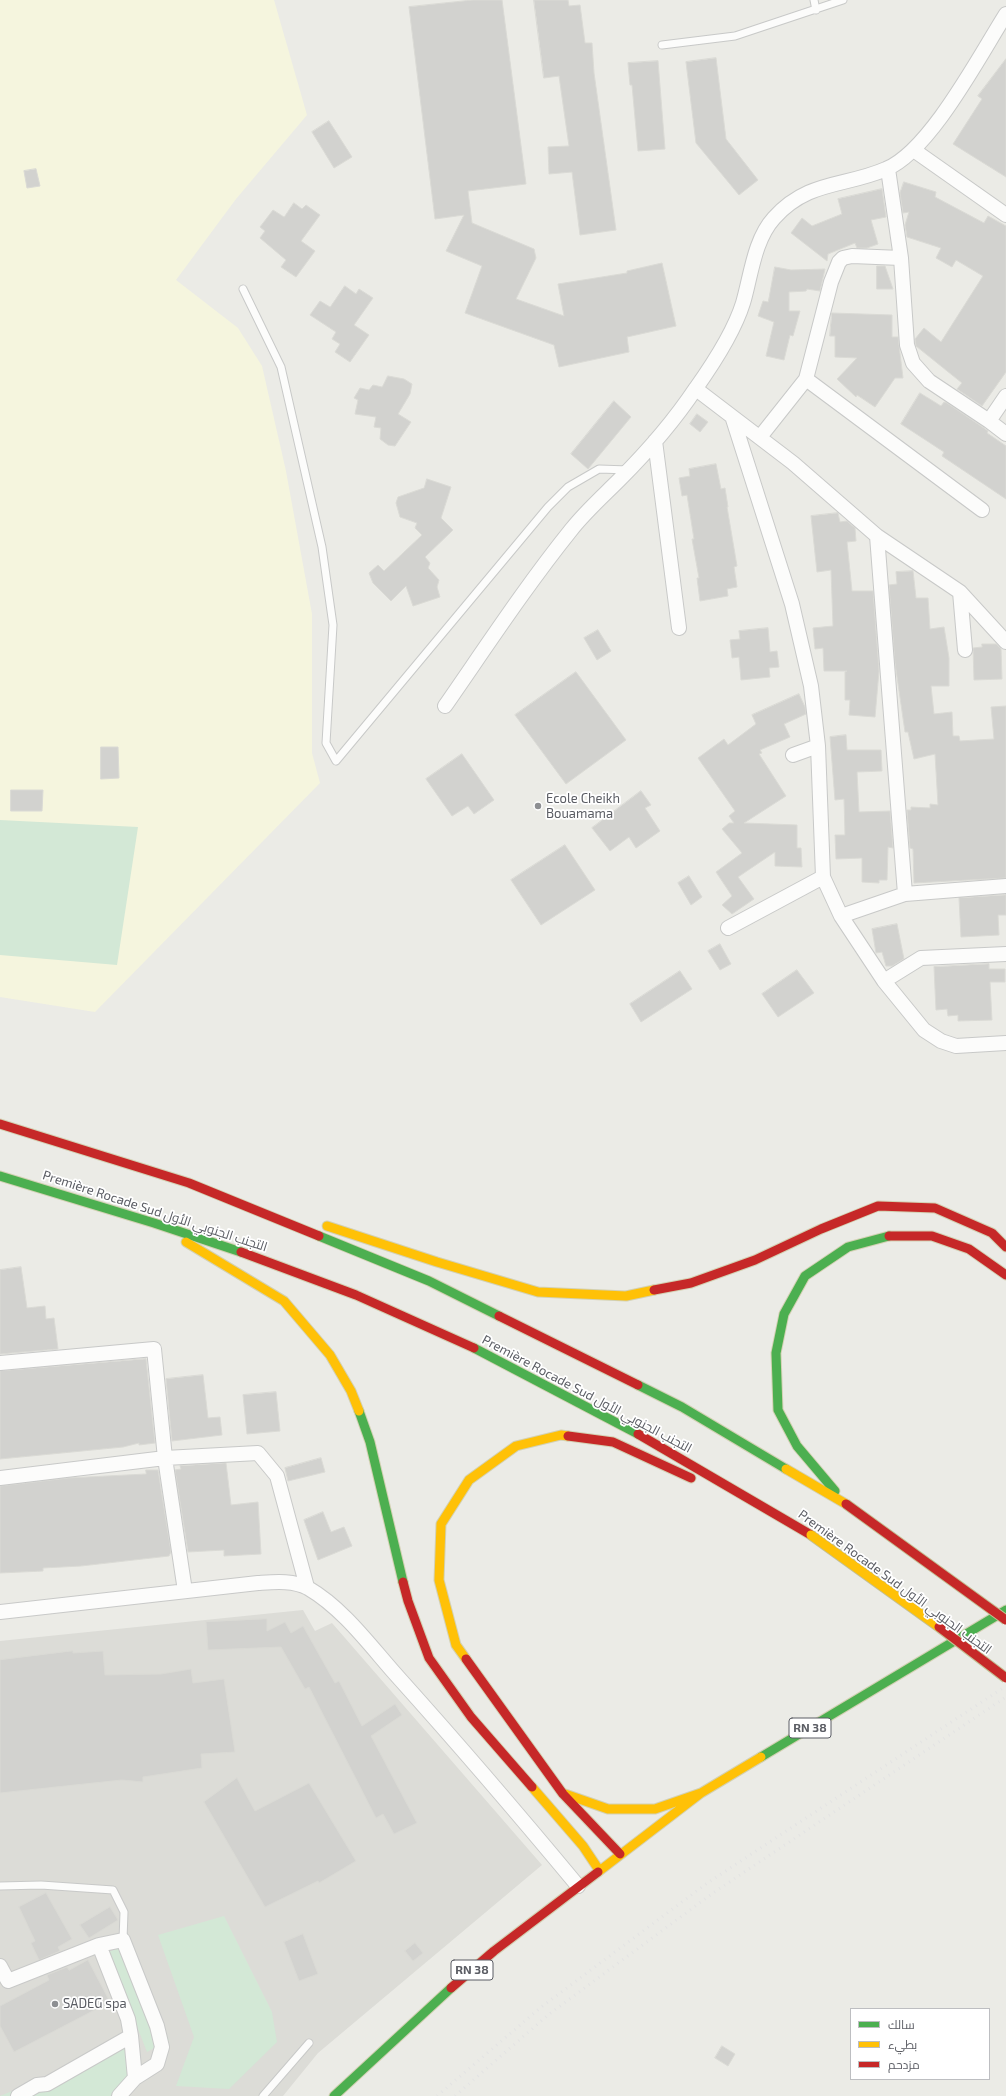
<!DOCTYPE html>
<meta charset="utf-8">
<style>
body{margin:0}
#map{position:relative;width:1006px;height:2096px;overflow:hidden;background:#ebebe6;font-family:"Exo 2",Cairo,sans-serif}
canvas{display:block}
.legend{position:absolute;left:850px;top:2008px;width:140px;height:72px;box-sizing:border-box;background:#fff;border:1px solid #bdbec1;margin:0;padding:5px 7px;list-style:none;font-size:12px;color:#5b5d64}
.legend li{display:flex;align-items:center;gap:8px;height:20px}
.legend b{width:20px;border:1px solid #bdbec1}
</style>
<div id="map">
<canvas width="1006" height="2096"></canvas>
<ul class="legend">
<li><b style="height:5px;background:#4caf50"></b>سالك</li>
<li><b style="height:5px;background:#ffc107"></b>بطيء</li>
<li><b style="height:5px;background:#c62828"></b>مزدحم</li>
</ul>
</div>
<script>
const ctx = document.querySelector('canvas').getContext('2d');
ctx.lineJoin = 'round';
function fillPath(path, color) {
  ctx.fillStyle = color;
  ctx.fill(path, 'evenodd');
}
function trace(path, color, width, dash) {
  ctx.strokeStyle = color;
  ctx.lineWidth = width;
  ctx.lineCap = dash ? 'butt' : 'round';
  ctx.setLineDash(dash || []);
  ctx.stroke(path);
}
function label(font, color, halo, rows, align = 'center') {
  ctx.font = font + ' "Exo 2",Cairo,sans-serif';
  ctx.lineWidth = 3.5;
  ctx.setLineDash([]);
  ctx.textBaseline = 'middle';
  ctx.strokeStyle = halo;
  ctx.fillStyle = color;
  for (const [text, x, y, turn = 0] of rows) {
    ctx.save();
    ctx.translate(x, y);
    ctx.rotate((+turn || 0) * Math.PI / 180);
    ctx.textAlign = isNaN(turn) ? turn : align;
    if (halo) ctx.strokeText(text, 0, 0);
    ctx.fillText(text, 0, 0);
    ctx.restore();
  }
}
fillPath(new Path2D(`
 M 0,0 L 274,0 L 307,115 L 236,199 L 176,280 L 238,328 L 262,366 L 286,471 L 312,614 L 312,753 L 320,783 L 95,1012 L 0,997 Z`), '#f5f5de');
fillPath(new Path2D(`
 M 303,1610 L 315,1631 L 332,1623 L 542,1865 L 318,2053 L 283,2096 L 0,2096 L 0,1641 Z`), '#dcdcd7');
fillPath(new Path2D(`
 M 0,820 L 138,827 L 117,965 L 0,955 Z
 M 224,1916 L 272,2012 L 277,2042 L 229,2089 L 176,2086 L 194,2037 L 158,1935 Z
 M 127,1945 L 169,2040 L 147,2052 L 108,1952 Z
 M 129,2043 L 142,2078 L 110,2096 L 0,2096 Z`), '#d3e8d6');
const building = new Path2D(`
 M 473,0 L 502,0 L 526,184 L 468,191 L 472,223 L 534,249 L 536,258 L 516,299 L 564,316 L 558,284 L 627,273 L 627,271 L 662,263 L 676,326 L 627,337 L 629,352 L 559,367 L 554,345 L 465,313 L 482,266 L 446,251 L 464,215 L 435,219 L 409,7 Z
 M 534,0 L 568,0 L 569,6 L 580,5 L 585,43 L 592,43 L 594,73 L 616,230 L 580,235 L 572,172 L 549,174 L 548,147 L 569,146 L 559,76 L 544,78 Z
 M 716,58 L 726,139 L 758,180 L 739,195 L 696,143 L 686,62 Z
 M 1006,59 L 1006,177 L 953,144 L 982,99 L 978,96 Z
 M 658,61 L 665,149 L 638,151 L 632,85 L 630,85 L 628,63 Z
 M 329,121 L 352,157 L 334,168 L 312,132 Z
 M 36,169 L 40,186 L 27,188 L 24,171 Z
 M 904,182 L 936,192 L 935,197 L 984,223 L 988,216 L 1006,226 L 1006,372 L 982,406 L 957,389 L 962,383 L 916,346 L 915,339 L 924,328 L 941,342 L 983,276 L 956,260 L 952,267 L 936,258 L 941,248 L 907,237 L 905,225 L 909,212 L 903,213 L 900,193 Z
 M 882,189 L 886,217 L 871,220 L 878,244 L 867,248 L 857,248 L 855,243 L 828,254 L 827,261 L 791,233 L 802,218 L 812,226 L 842,214 L 838,199 Z
 M 294,203 L 302,209 L 306,205 L 320,215 L 301,241 L 315,251 L 296,277 L 281,267 L 286,260 L 260,238 L 265,231 L 260,227 L 273,210 L 284,217 Z
 M 877,266 L 885,266 L 893,289 L 877,289 Z
 M 775,267 L 791,270 L 825,269 L 820,291 L 807,289 L 806,291 L 789,292 L 789,311 L 800,311 L 793,336 L 790,335 L 784,360 L 766,356 L 774,322 L 758,316 L 763,301 L 768,302 Z
 M 345,286 L 356,294 L 359,289 L 373,298 L 354,325 L 369,335 L 350,362 L 335,352 L 340,344 L 332,339 L 336,332 L 310,315 L 320,301 L 330,307 Z
 M 832,313 L 892,315 L 892,337 L 898,337 L 903,378 L 895,378 L 875,407 L 857,395 L 856,397 L 837,379 L 857,358 L 835,357 L 835,336 L 830,336 Z
 M 388,376 L 404,379 L 412,384 L 410,394 L 398,414 L 411,422 L 395,446 L 388,445 L 380,439 L 381,428 L 374,427 L 376,417 L 355,414 L 358,400 L 354,398 L 360,388 L 369,390 L 373,385 L 382,387 Z
 M 920,393 L 941,406 L 944,402 L 947,403 L 984,428 L 988,431 L 987,433 L 1006,446 L 1006,499 L 942,456 L 944,452 L 901,424 Z
 M 614,401 L 631,417 L 588,469 L 571,454 Z
 M 697,414 L 708,422 L 700,432 L 690,424 Z
 M 716,464 L 721,489 L 725,488 L 728,507 L 727,507 L 737,566 L 734,567 L 737,587 L 727,589 L 728,596 L 700,601 L 697,578 L 699,578 L 692,539 L 694,539 L 687,495 L 682,496 L 679,478 L 690,476 L 689,469 Z
 M 427,479 L 451,487 L 441,518 L 453,530 L 425,557 L 430,563 L 428,568 L 439,580 L 437,587 L 440,597 L 413,606 L 406,586 L 391,601 L 373,583 L 369,573 L 378,565 L 384,571 L 422,535 L 415,528 L 417,523 L 400,517 L 396,503 L 398,497 L 424,488 Z
 M 838,513 L 840,522 L 847,521 L 855,528 L 856,541 L 847,542 L 852,591 L 873,591 L 879,671 L 875,717 L 849,715 L 850,700 L 845,700 L 845,672 L 847,671 L 824,671 L 823,648 L 815,649 L 813,628 L 833,626 L 831,570 L 817,572 L 811,516 Z
 M 913,571 L 916,598 L 928,598 L 930,629 L 944,627 L 949,658 L 949,686 L 931,686 L 934,714 L 952,712 L 953,736 L 959,736 L 960,741 L 994,739 L 991,707 L 1006,706 L 1006,878 L 914,883 L 913,849 L 910,848 L 907,810 L 911,810 L 911,807 L 930,808 L 930,804 L 938,805 L 935,754 L 914,759 L 908,732 L 905,732 L 895,663 L 889,585 L 897,584 L 896,572 Z
 M 768,628 L 770,652 L 777,651 L 779,667 L 769,668 L 770,677 L 741,680 L 739,657 L 732,658 L 730,640 L 740,639 L 739,631 Z
 M 598,630 L 611,651 L 597,660 L 584,638 Z
 M 982,644 L 996,644 L 1001,649 L 1002,679 L 974,680 L 973,648 L 982,647 Z
 M 576,672 L 626,740 L 566,784 L 515,715 Z
 M 799,694 L 805,707 L 806,714 L 784,724 L 790,737 L 760,750 L 762,753 L 759,754 L 786,796 L 744,823 L 797,825 L 797,848 L 801,848 L 802,867 L 775,866 L 775,852 L 738,877 L 754,899 L 732,914 L 722,905 L 732,896 L 716,872 L 742,853 L 722,829 L 729,823 L 734,823 L 729,816 L 735,811 L 698,758 L 724,739 L 728,745 L 756,724 L 752,715 Z
 M 846,735 L 847,750 L 881,750 L 882,771 L 857,772 L 859,812 L 890,811 L 893,848 L 888,847 L 887,880 L 879,880 L 879,883 L 862,882 L 862,858 L 836,859 L 835,835 L 845,835 L 844,799 L 835,800 L 830,737 Z
 M 101,747 L 118,747 L 119,778 L 101,779 Z
 M 462,754 L 494,800 L 474,814 L 468,806 L 452,816 L 426,779 Z
 M 11,790 L 43,790 L 42,811 L 11,811 Z
 M 641,791 L 651,805 L 645,808 L 660,831 L 636,848 L 629,837 L 610,851 L 592,828 Z
 M 565,845 L 595,890 L 541,925 L 511,880 Z
 M 689,876 L 702,897 L 691,905 L 678,883 Z
 M 1006,895 L 1006,915 L 998,915 L 999,935 L 961,937 L 959,898 Z
 M 897,924 L 904,959 L 892,966 L 886,966 L 882,952 L 876,953 L 872,929 Z
 M 720,944 L 731,964 L 720,970 L 708,951 Z
 M 989,964 L 989,969 L 1005,969 L 1005,982 L 990,982 L 992,1020 L 958,1021 L 958,1015 L 948,1016 L 947,1009 L 936,1010 L 934,967 Z
 M 797,970 L 814,993 L 778,1017 L 762,994 Z
 M 680,971 L 692,989 L 641,1022 L 630,1004 Z
 M 21,1267 L 27,1308 L 45,1306 L 46,1319 L 54,1318 L 58,1349 L 0,1354 L 0,1270 Z
 M 146,1359 L 155,1443 L 139,1445 L 139,1443 L 123,1447 L 0,1459 L 0,1371 Z
 M 203,1375 L 208,1418 L 220,1417 L 222,1435 L 172,1441 L 166,1379 Z
 M 276,1392 L 280,1431 L 247,1434 L 243,1395 Z
 M 321,1458 L 325,1472 L 288,1481 L 285,1468 Z
 M 226,1463 L 231,1505 L 258,1502 L 261,1554 L 224,1556 L 224,1550 L 188,1552 L 175,1470 L 181,1469 L 180,1466 Z
 M 146,1470 L 158,1470 L 171,1552 L 169,1556 L 81,1566 L 43,1568 L 43,1571 L 0,1573 L 0,1486 L 68,1478 L 146,1474 Z
 M 323,1512 L 331,1532 L 344,1527 L 352,1546 L 318,1560 L 304,1520 Z
 M 267,1619 L 267,1631 L 285,1622 L 291,1633 L 303,1626 L 335,1683 L 339,1681 L 362,1726 L 395,1704 L 402,1715 L 371,1736 L 417,1823 L 394,1834 L 383,1814 L 376,1818 L 309,1687 L 305,1689 L 281,1647 L 208,1650 L 206,1622 Z
 M 73,1651 L 73,1653 L 103,1651 L 105,1675 L 161,1674 L 191,1669 L 193,1683 L 224,1679 L 235,1752 L 201,1754 L 202,1768 L 143,1777 L 143,1782 L 122,1780 L 0,1793 L 0,1660 Z
 M 237,1778 L 255,1811 L 309,1783 L 356,1861 L 319,1883 L 318,1881 L 265,1907 L 204,1802 Z
 M 46,1893 L 72,1939 L 58,1947 L 60,1951 L 39,1960 L 31,1943 L 35,1941 L 19,1907 Z
 M 110,1907 L 118,1920 L 89,1938 L 80,1925 Z
 M 303,1934 L 318,1974 L 299,1981 L 284,1942 Z
 M 415,1943 L 423,1953 L 413,1961 L 405,1951 Z
 M 88,1960 L 110,2002 L 14,2052 L 0,2026 L 0,2006 L 49,1980 L 47,1975 L 67,1967 L 69,1970 Z
 M 722,2046 L 735,2054 L 728,2066 L 715,2058 Z`);
fillPath(building, '#d2d2cf');
trace(building, '#dadad5', 1);
const lane = new Path2D(`
 M 814,0 L 816,10
 M 662,45 L 735,36 L 843,0
 M 243,289 L 281,367 L 322,547 L 333,625 L 326,743 L 336,761 L 548,507 L 568,487 L 599,469 L 629,470
 M 0,1886 L 41,1885 L 113,1890 L 124,1912 L 123,1940
 M 263,2096 L 309,2043`);
const street = new Path2D(`
 M 915,151 L 1006,215
 M 888,169 L 901,258 L 907,345 L 913,363 L 929,381 L 989,421
 M 806,379 L 982,510
 M 696,389 L 793,463 L 877,536 L 960,592 L 1006,642
 M 1006,396 L 989,421 L 1006,434
 M 733,419 L 792,604 L 811,686 L 818,746 L 823,877 L 841,916 L 884,981 L 924,1030 L 941,1041 L 956,1046 L 1006,1043
 M 760,437 L 806,379 L 831,282 L 839,262 L 843,258 L 852,256 L 901,258
 M 655,441 L 679,628
 M 877,536 L 905,894
 M 960,592 L 965,650
 M 445,706 C 486,647 526,586 571,530 C 585,512 603,496 619,480 C 647,452 674,421 696,388 C 713,364 734,332 743,303 C 751,276 754,240 774,218 C 808,180 845,187 886,169 C 930,151 980,55 1006,14
 M 793,755 L 818,746
 M 841,916 L 905,894 L 1006,886
 M 728,928 L 823,877
 M 884,981 L 921,958 L 1006,954
 M 0,1363 L 154,1349 L 165,1458 L 185,1591
 M 0,1478 L 165,1458 L 258,1453 L 277,1476 L 307,1587
 M 0,1612 L 258,1583 C 274,1582 293,1580 308,1588 C 344,1609 371,1647 398,1677 C 460,1746 519,1815 578,1886
 M 99,1945 L 128,2019 L 131,2036 L 135,2078
 M 0,1966 L 8,1981 L 99,1945 L 123,1940 L 157,2026 L 162,2047 L 157,2064 L 135,2078 L 119,2096
 M 18,2096 L 37,2085 L 47,2084 L 131,2036`);
const fast = new Path2D(`
 M 0,1176 L 154,1223 L 241,1252
 M 319,1236 L 429,1281 L 499,1316
 M 474,1348 L 638,1434
 M 638,1385 L 682,1407 L 786,1469
 M 359,1411 L 370,1442 L 403,1582
 M 835,1491 L 797,1446 L 778,1410 L 776,1353 L 784,1314 L 805,1276 L 848,1247 L 889,1236
 M 761,1757 L 1006,1610
 M 334,2096 L 451,1988`);
const slow = new Path2D(`
 M 327,1226 L 437,1262 L 538,1292 L 626,1296 L 654,1290
 M 186,1242 L 284,1301 L 330,1355 L 351,1391 L 359,1411
 M 786,1469 L 846,1504
 M 466,1659 L 456,1645 L 439,1580 L 441,1524 L 469,1480 L 516,1446 L 561,1435 L 568,1436
 M 532,1787 L 583,1846 L 599,1870
 M 565,1794 L 608,1809 L 655,1809 L 701,1793
 M 598,1872 L 701,1793 L 761,1757`);
const jam = new Path2D(`
 M 0,1124 L 189,1183 L 319,1236
 M 889,1236 L 932,1236 L 969,1249 L 1006,1275
 M 241,1252 L 356,1295 L 474,1348
 M 654,1290 L 691,1283 L 755,1260 L 821,1229 L 878,1206 L 935,1208 L 992,1233 L 1006,1247
 M 499,1316 L 638,1385
 M 638,1434 L 811,1535
 M 568,1436 L 613,1442 L 691,1478
 M 403,1582 L 408,1601 L 429,1658 L 471,1717 L 532,1787
 M 466,1659 L 563,1794 L 620,1854
 M 451,1988 L 494,1951 L 598,1872`);
trace(lane, '#c8c9c8', 9);
trace(street, '#c8c9c8', 16);
trace(fast, '#d3d1b3', 11);
trace(slow, '#d3d1b3', 11);
trace(jam, '#d3d1b3', 11);
trace(lane, '#fcfcfb', 7);
trace(street, '#fcfcfb', 14);
trace(fast, '#4caf50', 9);
trace(slow, '#ffc107', 9);
trace(jam, '#c62828', 9);
trace(new Path2D(`
 M 437,2096 L 540,2008 L 706,1884 L 1006,1686
 M 455,2096 L 548,2015 L 713,1893 L 1006,1697`), '#e3e3e3', 3, [1, 5]);
const slowBridge = new Path2D(`
 M 811,1535 L 939,1627`);
const jamBridge = new Path2D(`
 M 846,1504 L 1006,1620
 M 939,1627 L 1006,1678`);
trace(slowBridge, '#c3bf93', 11, []);
trace(jamBridge, '#c3bf93', 11, []);
trace(slowBridge, '#ffc107', 9);
trace(jamBridge, '#c62828', 9);
for (const [x, y, r, color] of [
 [538,806,4,"#8d8f92"],
 [55,2004,4,"#8d8f92"]
]) {
  const dot = new Path2D();
  dot.arc(x, y, r, 0, 2 * Math.PI);
  ctx.fillStyle = color;
  ctx.fill(dot);
  trace(dot, '#fff', 1.5);
}
for (const [x, y, w] of [
 [810,1728,42],
 [472,1970,42]
]) {
  const box = new Path2D();
  box.roundRect(x - w / 2, y - 10, w, 20, 3);
  ctx.fillStyle = '#fff';
  ctx.fill(box);
  trace(box, '#5b5d64', 1);
}
label('bold 12px', '#5b5d64', null, [
 ["RN 38",810,1728],
 ["RN 38",472,1970]
]);
label('13px', '#5b5d64', '#fff', [
 ["Ecole Cheikh",546,799],
 ["Bouamama",546,814],
 ["SADEG spa",63,2004]
], 'left');
label('13px', '#5b5d64', '#fff', [
 ["Première Rocade Sud التجنب الجنوبي الأول",155,1211,18],
 ["Première Rocade Sud التجنب الجنوبي الأول",587,1394,28],
 ["Première Rocade Sud التجنب الجنوبي الأول",895,1582,36]
]);
</script>
